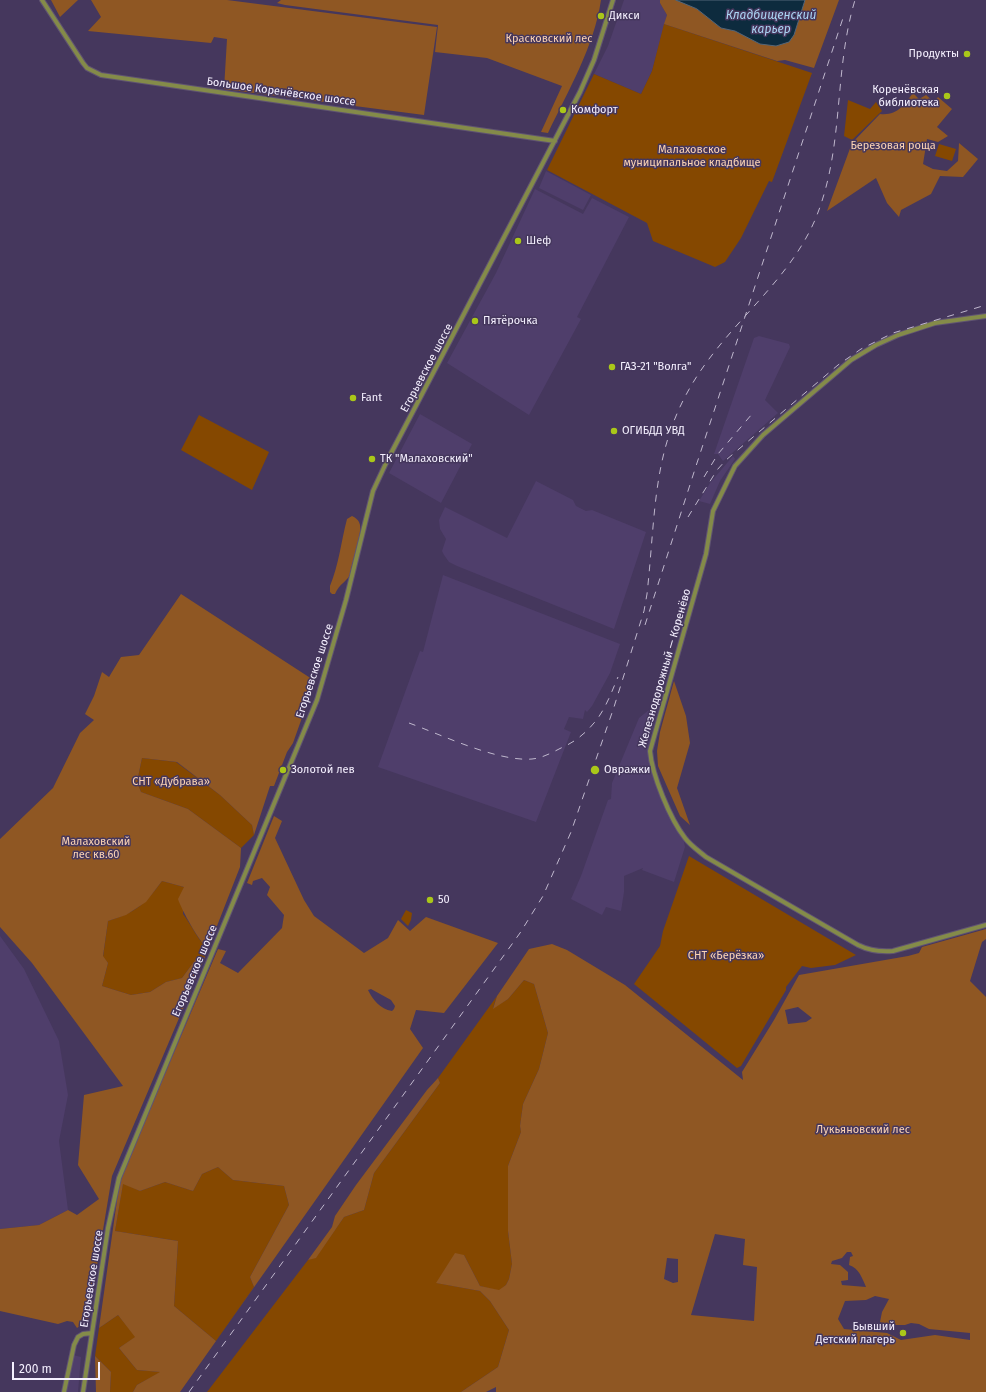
<!DOCTYPE html>
<meta charset="utf-8">
<style>
body{margin:0}
#map{position:relative;width:986px;height:1392px;overflow:hidden;background:#45375d;font-family:"Fira Sans",sans-serif}
canvas{display:block}
.scale{position:absolute;left:12px;top:1362px;width:88px;height:18px;box-sizing:border-box;border:2px solid #f5f0ff;border-top:0;padding-left:5px;font-size:12px;line-height:14px;white-space:nowrap;color:#f5f0ff;-webkit-text-stroke:3px #45375d;paint-order:stroke}
</style>
<div id="map">
<canvas width="986" height="1392"></canvas>
<div class="scale">200 m</div>
</div>
<script>
const ctx = document.querySelector('canvas').getContext('2d');
ctx.lineJoin = 'round';
function fillPath(path, color) {
  ctx.fillStyle = color;
  ctx.fill(path, 'evenodd');
}
function trace(path, color, width, dash) {
  ctx.strokeStyle = color;
  ctx.lineWidth = width;
  ctx.lineCap = dash ? 'butt' : 'round';
  ctx.setLineDash(dash || []);
  ctx.stroke(path);
}
function label(font, color, halo, rows, align = 'center') {
  ctx.font = font + ' "Fira Sans",sans-serif';
  ctx.lineWidth = 3;
  ctx.setLineDash([]);
  ctx.textBaseline = 'middle';
  ctx.strokeStyle = halo;
  ctx.fillStyle = color;
  for (const [text, x, y, turn = 0] of rows) {
    ctx.save();
    ctx.translate(x, y);
    ctx.rotate((+turn || 0) * Math.PI / 180);
    ctx.textAlign = isNaN(turn) ? turn : align;
    if (halo) ctx.strokeText(text, 0, 0);
    ctx.fillText(text, 0, 0);
    ctx.restore();
  }
}
fillPath(new Path2D(`
 M 624,0 L 660,0 L 660,3 L 667,15 L 652,71 L 641,94 L 594,74 L 608,46 Z
 M 546,171 L 591,195 L 583,210 L 539,188 Z
 M 535,189 L 583,214 L 592,198 L 629,217 L 577,317 L 581,319 L 529,415 L 447,363 L 496,273 Z
 M 759,336 L 789,344 L 790,347 L 765,400 L 778,413 L 723,461 L 718,454 L 714,454 L 754,338 Z
 M 420,414 L 472,444 L 441,503 L 389,473 Z
 M 733,456 L 735,459 L 720,481 L 710,504 L 699,501 L 710,483 Z
 M 536,481 L 573,500 L 576,506 L 586,511 L 592,510 L 646,532 L 614,629 L 457,566 L 449,562 L 444,555 L 442,551 L 446,539 L 440,529 L 439,520 L 445,507 L 507,538 Z
 M 443,575 L 620,644 L 610,673 L 592,706 L 587,712 L 585,710 L 583,719 L 569,717 L 564,729 L 571,732 L 536,822 L 378,767 L 420,651 L 423,652 Z
 M 661,690 L 659,697 L 661,699 L 652,731 L 646,736 L 650,738 L 649,764 L 670,816 L 683,837 L 685,847 L 674,882 L 642,870 L 643,868 L 624,876 L 624,892 L 621,911 L 606,907 L 602,915 L 571,899 L 581,876 L 608,800 L 611,799 L 612,783 L 639,718 L 650,709 L 655,691 Z
 M 0,936 L 24,969 L 59,1041 L 68,1095 L 59,1141 L 68,1210 L 39,1225 L 0,1229 Z
 M 73,1355 L 81,1357 L 78,1392 L 66,1392 Z`), '#4f3e6b');
fillPath(new Path2D(`
 M 664,24 L 812,73 L 772,182 L 769,181 L 741,238 L 725,262 L 715,267 L 653,241 L 647,223 L 547,170 L 594,74 L 641,94 L 652,71 Z
 M 848,100 L 870,109 L 876,102 L 882,111 L 852,140 L 844,136 Z
 M 939,144 L 956,149 L 952,161 L 935,156 Z
 M 199,415 L 269,452 L 252,490 L 181,450 Z
 M 142,758 L 176,762 L 220,795 L 252,825 L 254,835 L 241,848 L 188,809 L 141,792 L 137,782 Z
 M 689,856 L 856,955 L 835,965 L 811,968 L 802,966 L 786,987 L 786,990 L 741,1066 L 737,1068 L 634,984 L 660,946 L 663,931 Z
 M 162,881 L 184,887 L 183,914 C 191,924 199,942 208,949 L 205,957 L 196,959 L 182,978 L 166,982 L 150,992 L 131,995 L 102,986 L 108,963 L 103,957 L 108,921 C 138,911 144,905 162,881 Z
 M 406,910 L 412,913 L 411,920 L 408,926 L 401,919 Z
 M 524,980 L 534,984 L 548,1033 L 539,1069 L 523,1104 L 520,1126 L 521,1132 L 508,1166 L 508,1231 L 512,1264 L 509,1279 L 506,1285 L 499,1291 L 480,1286 L 464,1255 L 437,1283 L 480,1291 L 490,1301 L 509,1330 L 498,1367 L 461,1392 L 207,1392 L 308,1260 L 316,1257 L 344,1217 L 364,1210 L 374,1173 L 440,1083 L 438,1078 L 497,996 L 493,1008 L 508,999 Z
 M 218,1167 L 233,1180 L 284,1186 L 289,1205 L 250,1277 L 254,1287 L 216,1341 L 174,1306 L 178,1241 L 115,1231 L 123,1183 L 140,1191 L 165,1182 L 193,1191 L 202,1174 Z
 M 118,1315 L 136,1337 L 119,1348 L 137,1370 L 161,1372 L 137,1385 L 133,1392 L 110,1392 L 111,1372 L 95,1356 L 99,1328 Z`), '#854800');
fillPath(new Path2D(`
 M 51,0 L 78,0 L 60,17 Z
 M 91,0 L 227,0 L 437,27 L 424,115 L 224,89 L 227,39 L 214,37 L 211,43 L 88,31 L 101,17 Z
 M 281,0 L 601,0 C 594,47 568,91 548,133 L 541,132 L 562,86 L 487,58 L 435,52 L 438,25 L 285,5 L 277,3 Z
 M 660,0 L 676,0 L 684,3 L 697,9 L 721,28 L 735,31 L 760,44 L 794,35 L 805,0 L 839,0 L 814,68 L 785,60 L 777,61 L 664,24 L 667,15 L 660,3 Z
 M 913,93 L 919,99 L 926,95 L 934,102 L 938,97 L 952,109 L 937,127 L 948,136 L 938,142 L 927,139 L 923,164 L 933,169 L 947,171 L 958,161 L 959,143 L 978,159 L 963,177 L 940,176 L 931,194 L 901,210 L 899,217 L 887,203 L 876,178 L 827,211 L 852,143 L 880,114 C 897,116 904,105 913,93 Z
 M 352,516 C 356,518 359,520 360,525 C 362,534 352,564 350,575 C 345,583 340,583 335,594 L 332,594 L 330,592 L 330,586 C 339,564 341,542 347,519 Z
 M 181,594 L 315,681 L 293,743 L 287,752 L 274,786 L 270,786 L 254,835 L 252,825 L 220,795 L 177,762 L 142,758 L 137,782 L 141,792 L 188,809 L 241,848 L 240,867 L 208,949 C 200,943 181,909 178,899 L 184,887 L 162,881 L 146,902 L 126,915 L 108,921 L 103,956 L 108,963 L 102,986 L 131,995 L 150,992 L 166,982 L 182,978 L 196,959 L 205,957 L 112,1176 L 88,1320 L 77,1328 L 73,1322 L 67,1321 L 58,1324 L 0,1311 L 0,1229 L 39,1225 L 68,1210 L 77,1215 L 99,1199 L 78,1165 L 84,1095 L 123,1086 L 32,963 L 0,927 L 0,839 L 53,788 L 80,733 L 94,720 L 85,714 L 94,696 L 102,672 L 109,677 L 121,657 L 139,655 Z
 M 674,681 L 686,716 L 690,743 L 677,788 L 690,825 L 680,816 L 658,766 L 657,751 L 660,732 Z
 M 274,816 L 282,821 L 275,838 L 304,900 L 314,916 L 364,953 L 388,938 L 398,920 L 410,931 L 426,917 L 498,943 L 444,1013 L 416,1010 L 410,1029 L 423,1048 L 180,1392 L 133,1392 L 137,1385 L 160,1372 L 137,1370 L 119,1348 L 135,1337 L 118,1315 L 99,1328 L 120,1179 L 218,949 L 226,951 L 220,963 L 238,973 L 282,928 L 284,915 L 267,895 L 270,887 L 262,878 L 253,881 L 252,885 L 247,883 ZM 371,989 L 391,1000 L 395,1006 L 394,1009 L 392,1011 C 380,1009 373,1000 368,990 ZM 218,1167 L 233,1180 L 284,1186 L 289,1205 L 250,1277 L 254,1287 L 216,1341 L 174,1306 L 178,1241 L 115,1231 L 123,1184 L 140,1191 L 165,1182 L 193,1191 L 202,1174 Z
 M 986,929 L 986,939 L 982,942 L 970,981 L 986,997 L 986,1392 L 496,1392 L 496,1387 L 486,1392 L 461,1392 L 498,1367 L 509,1330 L 490,1301 L 480,1291 L 436,1283 L 455,1253 L 464,1255 L 480,1286 L 499,1290 L 506,1285 L 509,1279 L 512,1264 L 508,1231 L 508,1166 L 521,1132 L 520,1126 L 523,1104 L 539,1069 L 548,1033 L 534,984 L 524,980 L 508,999 L 493,1009 L 497,996 L 529,949 L 552,944 L 567,950 L 625,985 L 743,1080 L 742,1072 L 774,1020 L 799,975 L 908,956 L 919,953 L 922,947 ZM 798,1007 L 812,1018 L 806,1022 L 788,1024 L 785,1010 ZM 715,1234 L 745,1239 L 743,1265 L 757,1267 L 754,1321 L 691,1315 ZM 847,1252 L 851,1252 L 853,1256 L 850,1257 L 849,1265 C 859,1268 862,1278 866,1287 L 842,1285 L 841,1281 L 848,1280 L 848,1272 L 840,1265 L 831,1264 L 832,1261 L 842,1258 ZM 667,1258 L 678,1259 L 678,1282 L 673,1283 L 664,1279 ZM 875,1296 L 889,1299 L 882,1312 L 880,1322 L 890,1325 L 905,1325 L 911,1323 L 919,1324 L 929,1329 L 970,1333 L 970,1340 L 935,1335 L 901,1340 L 887,1333 L 844,1329 L 838,1319 L 845,1301 L 866,1300 Z
 M 438,1078 L 440,1083 L 374,1173 L 364,1210 L 344,1217 L 316,1258 L 308,1260 L 332,1227 L 335,1216 L 356,1185 L 427,1090 Z
 M 95,1356 L 111,1372 L 110,1392 L 96,1392 Z`), '#8f5723');
const water = new Path2D(`
 M 676,0 L 805,0 L 794,35 L 789,42 L 776,46 L 760,44 L 735,31 L 721,28 L 697,9 Z`);
fillPath(water, '#0d2b3e');
trace(water, '#536678', 1);
const major = new Path2D(`
 M 42,0 L 83,63 L 87,68 L 101,75 L 555,141
 M 986,316 L 935,323 L 898,335 L 876,345 L 851,360 L 763,435 L 735,466 L 713,511 L 706,554 L 650,751 C 652,775 670,819 685,838 C 691,846 699,851 706,857 L 858,945 C 870,951 880,952 893,951 L 986,925
 M 64,1392 L 74,1345 L 78,1337 L 83,1334 L 92,1333
 M 83,1392 L 108,1228 L 119,1178 L 317,700 L 346,600 L 373,491 L 387,461 L 580,92 L 594,60 L 613,0`);
trace(major, '#605472', 6);
trace(major, '#848b49', 4);
trace(new Path2D(`
 M 704,477 L 718,454 L 752,414
 M 688,517 L 717,470 L 726,460 L 838,365 L 861,349 L 893,333 L 986,305
 M 645,625 L 696,466 L 844,15
 M 409,723 C 442,735 498,762 532,759 C 543,758 553,752 563,747 C 577,741 589,730 598,718 C 607,705 612,691 618,677
 M 189,1392 L 520,933 L 543,896 L 571,832 L 614,707 L 644,611 L 647,594 C 657,503 651,436 709,359 C 744,312 791,275 815,220 C 845,148 833,73 855,0`), '#c0b8ce', 1, [7, 7]);
for (const [x, y, r, color] of [
 [601,16,4,"#aac719"],
 [967,54,4,"#aac719"],
 [947,96,4,"#aac719"],
 [563,110,4,"#aac719"],
 [518,241,4,"#aac719"],
 [475,321,4,"#aac719"],
 [612,367,4,"#aac719"],
 [353,398,4,"#aac719"],
 [614,431,4,"#aac719"],
 [372,459,4,"#aac719"],
 [283,770,4,"#aac719"],
 [595,770,5,"#aac719"],
 [430,900,4,"#aac719"],
 [903,1333,4,"#aac719"]
]) {
  const dot = new Path2D();
  dot.arc(x, y, r, 0, 2 * Math.PI);
  ctx.fillStyle = color;
  ctx.fill(dot);
  trace(dot, '#45375d', 1.5);
}
label('11px', '#f5f0ff', '#45375d', [
 ["Дикси",609,16],
 ["Продукты",959,54,"right"],
 ["Коренёвская",939,90,"right"],
 ["библиотека",939,103,"right"],
 ["Комфорт",571,110],
 ["Шеф",526,241],
 ["Пятёрочка",483,321],
 ["ГАЗ-21 \"Волга\"",620,367],
 ["Fant",361,398],
 ["ОГИБДД УВД",622,431],
 ["ТК \"Малаховский\"",380,459],
 ["Золотой лев",291,770],
 ["Овражки",604,770],
 ["50",438,900],
 ["Бывший",895,1327,"right"],
 ["Детский лагерь",895,1340,"right"]
], 'left');
label('11px', '#fbd3b3', '#45375d', [
 ["Красковский лес",549,39],
 ["Березовая роща",893,146],
 ["Малаховское",692,150],
 ["муниципальное кладбище",692,163],
 ["СНТ «Дубрава»",171,782],
 ["Малаховский",96,842],
 ["лес кв.60",96,855],
 ["СНТ «Берёзка»",726,956],
 ["Лукьяновский лес",863,1130]
]);
label('11px', '#f5f0ff', '#45375d', [
 ["Большое Коренёвское шоссе",281,92,8],
 ["Егорьевское шоссе",427,368,-62],
 ["Железнодорожный — Коренёво",665,668,-74],
 ["Егорьевское шоссе",315,671,-72],
 ["Егорьевское шоссе",195,971,-67],
 ["Егорьевское шоссе",92,1279,-81]
]);
label('italic 12px', '#abd5f4', '#45375d', [
 ["Кладбищенский",771,16],
 ["карьер",771,30]
]);
</script>
